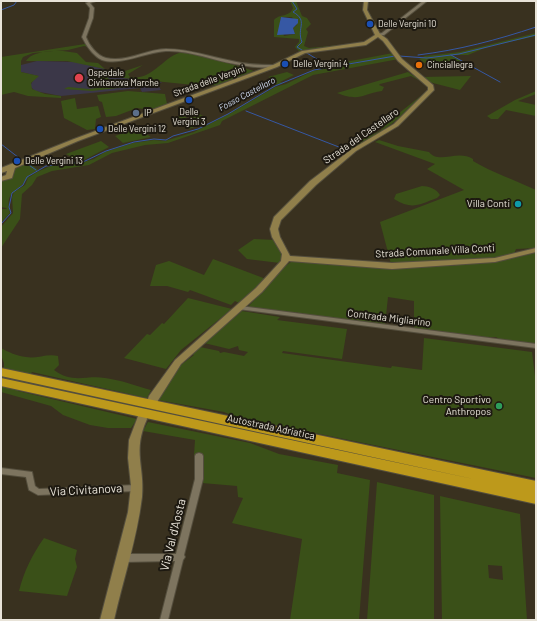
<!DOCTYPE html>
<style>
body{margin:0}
#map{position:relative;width:537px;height:621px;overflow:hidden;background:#39311f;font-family:Barlow,sans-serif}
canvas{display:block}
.frame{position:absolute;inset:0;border:2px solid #e8e3d8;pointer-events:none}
</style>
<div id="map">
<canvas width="537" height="621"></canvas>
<div class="frame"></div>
</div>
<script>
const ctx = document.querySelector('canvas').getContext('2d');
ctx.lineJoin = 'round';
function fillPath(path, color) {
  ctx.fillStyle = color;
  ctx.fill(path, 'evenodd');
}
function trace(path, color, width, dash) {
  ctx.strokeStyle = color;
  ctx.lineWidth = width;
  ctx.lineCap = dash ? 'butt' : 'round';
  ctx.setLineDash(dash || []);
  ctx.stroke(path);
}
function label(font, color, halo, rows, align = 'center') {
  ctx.font = font + ' Barlow,sans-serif';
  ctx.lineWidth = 4;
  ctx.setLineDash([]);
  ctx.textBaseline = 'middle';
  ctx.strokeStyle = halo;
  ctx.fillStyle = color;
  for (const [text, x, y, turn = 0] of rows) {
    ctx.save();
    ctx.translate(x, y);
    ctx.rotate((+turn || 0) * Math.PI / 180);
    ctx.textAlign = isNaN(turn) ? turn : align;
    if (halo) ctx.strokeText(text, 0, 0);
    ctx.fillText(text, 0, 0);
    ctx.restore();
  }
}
fillPath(new Path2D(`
 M 37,61 L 76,62 L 105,69 L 114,77 L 162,82 L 158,85 L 161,90 L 142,92 L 140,88 L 61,96 L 40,92 L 35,91 L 30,86 L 34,79 L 38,76 L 21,72 L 21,65 Z`), '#3b3748');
fillPath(new Path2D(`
 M 290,1 L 296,1 L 302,16 L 307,18 L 311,24 L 306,29 L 308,32 L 304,46 L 309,48 L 350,44 L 299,51 L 295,47 L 299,42 L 299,39 L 274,37 L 274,20 C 280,13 289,18 293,8 ZM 281,17 L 292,17 L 297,25 L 293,28 L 295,34 L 284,36 L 280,23 Z
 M 536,33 L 536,36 L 487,47 L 468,55 L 451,55 L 461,61 L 428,70 L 426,67 L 429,66 L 419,59 L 425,56 L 460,52 Z
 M 85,44 L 88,47 L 84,46 L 68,50 L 33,53 L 23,57 L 21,61 L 21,72 L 39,76 L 31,83 L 32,89 L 45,94 L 61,96 L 61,98 L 28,96 L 14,92 L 1,95 L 1,57 Z
 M 63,51 L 77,53 L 86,62 L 98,63 L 105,69 L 67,61 L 26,61 C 32,51 52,51 63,51 Z
 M 182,52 L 204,56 L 254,71 L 217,85 L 204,86 L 114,77 L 108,71 L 114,70 L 119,73 L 143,65 L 128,74 L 130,77 C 153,81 163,56 182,52 Z
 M 393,53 L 395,56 L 389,57 L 397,57 L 399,59 L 313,75 L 222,121 L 220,125 L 168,143 L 145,145 L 112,153 L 89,165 L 52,171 L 37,177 L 32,185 L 22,194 L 20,219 L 1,248 L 1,227 L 13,213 L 12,197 L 14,192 L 25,185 L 28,178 L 37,172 L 53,165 L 84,162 L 94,159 L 105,152 L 133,143 L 154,140 L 165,141 L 194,132 L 229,114 L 275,87 L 286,84 L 313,71 L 369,61 L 341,65 L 345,62 Z
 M 101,72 L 109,79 L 132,81 L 115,85 L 94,84 L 100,80 L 90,77 Z
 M 287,72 L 294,75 L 280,82 L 283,83 L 274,85 L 266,82 L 273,79 L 268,77 Z
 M 408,72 L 424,83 L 411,76 L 380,84 L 379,85 L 384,87 L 382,91 C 362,94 360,102 337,93 Z
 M 471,76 L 460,90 L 429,82 L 422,77 Z
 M 140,82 L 152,84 L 92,91 L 64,89 L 68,87 L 89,89 Z
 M 128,91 L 165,94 L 167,104 L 150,110 L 137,108 L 116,116 L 106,117 L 102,102 L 99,101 L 97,95 Z
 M 427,91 C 405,117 378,135 348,151 L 345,150 L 346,147 L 380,131 L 394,117 Z
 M 536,91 L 536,94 L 518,101 L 536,105 L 536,116 L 506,110 L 498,119 L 491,119 L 487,116 L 515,100 Z
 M 75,98 L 77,109 L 98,106 L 101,117 L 96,119 L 95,129 L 87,130 L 64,118 L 61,101 Z
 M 192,110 L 205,117 L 204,124 L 189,129 L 173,118 L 183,115 L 188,119 L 195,116 L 189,111 Z
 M 137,128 L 151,137 L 123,143 L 115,136 Z
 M 379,140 L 398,146 L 429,152 C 439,165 457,149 473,159 L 473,161 C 493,173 515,180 536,190 L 536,248 L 516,249 L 514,254 L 490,259 L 391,264 L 380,222 L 464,190 L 427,169 L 435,164 L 375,142 Z
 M 101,141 L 109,147 L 84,160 L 78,156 L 73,158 L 66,154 Z
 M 27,161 L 38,170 C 27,176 29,178 22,185 C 11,196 6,194 10,213 L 1,223 L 1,209 L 7,209 L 6,208 L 1,207 L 1,180 L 14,168 Z
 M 422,186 C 428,186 437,189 440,195 L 437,198 C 418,205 412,210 394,199 L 396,194 Z
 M 254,239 L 276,240 L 284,258 L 280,263 L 247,259 L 238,250 Z
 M 536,252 L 536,344 L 499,339 L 496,337 L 487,337 L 414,329 L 414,301 L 388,297 L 385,325 L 299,314 L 297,312 L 295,314 L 247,308 C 261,294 276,270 293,261 L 416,267 L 416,277 L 416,266 L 448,264 L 450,266 L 455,266 L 456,263 C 483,262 510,261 536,252 Z
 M 213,259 L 266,279 L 239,303 L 235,301 L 231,305 L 190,290 L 188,292 L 167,286 L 150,286 L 156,265 L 169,261 L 204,275 Z
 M 188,298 L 232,309 L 181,350 L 166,369 L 124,358 L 147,334 L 150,335 L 162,323 L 164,324 Z
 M 242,311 L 280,317 L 277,320 L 347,329 L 342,359 L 283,351 L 282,353 L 391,368 L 392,366 L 422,370 L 424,338 L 532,352 L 536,384 L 536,478 L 236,417 L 224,412 L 158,400 C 165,391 169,378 177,369 C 182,363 188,360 194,355 L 192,354 L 200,347 L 219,351 L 220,353 L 224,352 L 244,356 L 248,352 L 239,350 L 238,346 L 229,349 L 204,343 Z
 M 1,348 C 8,352 17,356 26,357 C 37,359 47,353 58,356 L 59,365 L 54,370 C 72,384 86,375 105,378 C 121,380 136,386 151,390 L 147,398 L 32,372 L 18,391 L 137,419 L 131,428 L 108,428 L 90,425 L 63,415 L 51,406 L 1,392 L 1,372 L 4,368 L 4,363 L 1,355 Z
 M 148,422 L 250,443 L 279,454 L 338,465 L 337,473 L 370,480 L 359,620 L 290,620 L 302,539 L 232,523 L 243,498 L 238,497 L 237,486 L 202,483 L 203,456 L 194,455 L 195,440 L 143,431 Z
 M 377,482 L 434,495 L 434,620 L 367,620 Z
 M 440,496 L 520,514 L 527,620 L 442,620 ZM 488,565 L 502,566 L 503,580 L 489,578 Z
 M 44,538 L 77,550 L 75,559 L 77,567 L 67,596 L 19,591 C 24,571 32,555 44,538 Z`), '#3a5018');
fillPath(new Path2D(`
 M 281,17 L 298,19 L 298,23 L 293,28 L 295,34 L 277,35 Z`), '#3658a4');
trace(new Path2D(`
 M 292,1 L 297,9 L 293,12 C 309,21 296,28 302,42 L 297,47 L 320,61 L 324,67
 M 1,10 L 14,5 L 17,1
 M 418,55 C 459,50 497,40 536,27
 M 451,55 L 500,82
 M 399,56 L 427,58 L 459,54 L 536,35
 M 246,111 L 344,149
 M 1,144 L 23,161
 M 26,163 L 36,170
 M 1,224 L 11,213 L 9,207 L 12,193 L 23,185 L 27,177 L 46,166 L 83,162 L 106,151 L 134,142 L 154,139 L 166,140 L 173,136 L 198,129 L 228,114 L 275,86 L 314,70 L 395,56`), '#3658a4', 1);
const street = new Path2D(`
 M 91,1 L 96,1 L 90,3 L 94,8 L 93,18 L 86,37 C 89,45 97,56 106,58 C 126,63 147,49 166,49 C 189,49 211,57 232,61 C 247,65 261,65 275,65 L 277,66 L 275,67 C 261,68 249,67 235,64 C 212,60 189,50 166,51 C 146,52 121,66 102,60 C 93,56 86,45 82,37 L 89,18 L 90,8 L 86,3 Z
 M 423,1 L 427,1 L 384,35 L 377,36 L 377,34 L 382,33 Z
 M 240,306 L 536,344 L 536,348 L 238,309 L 237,308 Z
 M 199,453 L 202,454 L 203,456 L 203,479 L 184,555 L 185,557 L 183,560 L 168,620 L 160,620 L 175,561 L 122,562 L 119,561 L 118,558 L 119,555 L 122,554 L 176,554 L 195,479 L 195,456 L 196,454 Z
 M 1,468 L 32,472 L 35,486 L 39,489 L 136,485 L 139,486 L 140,488 L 139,490 L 136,491 L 38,495 L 29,490 L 26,477 L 1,474 Z`);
const secondary = new Path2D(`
 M 364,1 L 368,1 L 367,10 L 380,34 L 387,39 L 402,59 L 433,85 L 434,90 L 398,126 L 356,151 L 316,185 L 281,220 L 278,229 L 280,237 L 290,256 L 392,263 L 495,258 L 536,248 L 536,252 L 495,262 L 392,269 L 289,261 L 262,292 L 181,364 L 157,402 L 149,402 L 148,399 L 149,396 L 175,360 L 256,288 L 281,261 L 282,254 L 272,237 L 270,229 L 274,217 L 310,181 L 352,149 L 394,124 L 428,90 L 428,87 L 398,61 L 383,41 L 378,37 L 366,45 L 305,53 L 277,67 L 78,141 L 15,168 L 12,178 L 1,181 L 1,177 L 6,175 L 7,171 L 1,173 L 1,168 L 74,139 L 273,65 L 302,51 L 364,42 L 375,35 L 363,10 Z
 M 142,415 L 146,416 L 147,419 C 132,452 145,466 142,497 C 137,539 123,580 114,620 L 100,620 L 128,512 L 131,486 L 128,458 L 129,440 L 137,419 L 138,416 Z`);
const highway = new Path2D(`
 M 1,368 L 536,481 L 536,504 L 1,386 L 1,378 L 478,480 L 1,376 Z`);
trace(street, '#544e3d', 2);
trace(secondary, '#544e3d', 2);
trace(highway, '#544e3d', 2);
fillPath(street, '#7d745f');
fillPath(secondary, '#907f4b');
fillPath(highway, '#bd991b');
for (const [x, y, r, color] of [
 [370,24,4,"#1a4fb4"],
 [285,64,4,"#1a4fb4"],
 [419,65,4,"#e8710a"],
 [79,78,5,"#e0444e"],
 [189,100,4,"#1a4fb4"],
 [136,113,4,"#5c6f8a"],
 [100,129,4,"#1a4fb4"],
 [17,161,4,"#1a4fb4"],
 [518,204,4,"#0f9aa8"],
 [499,406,4,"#2e9e5b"]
]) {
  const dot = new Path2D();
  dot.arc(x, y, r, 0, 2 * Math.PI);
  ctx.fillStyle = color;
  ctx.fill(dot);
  trace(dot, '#1d1911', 1.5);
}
label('9px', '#e8e3d8', '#1d1911', [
 ["Delle Vergini 10",378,24],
 ["Delle Vergini 4",293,64],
 ["Cinciallegra",427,65],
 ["Ospedale",88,73],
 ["Civitanova Marche",88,83],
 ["Delle",189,112,"center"],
 ["Vergini 3",189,122,"center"],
 ["IP",144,113],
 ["Delle Vergini 12",108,129],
 ["Delle Vergini 13",25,161]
], 'left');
label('9px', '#e8e3d8', '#1d1911', [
 ["Strada delle Vergini",209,81,-20]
]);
label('italic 9px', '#d4dff5', '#1d1911', [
 ["Fosso Castellaro",247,94,-28]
]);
label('10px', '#e8e3d8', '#1d1911', [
 ["Strada del Castellaro",361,136,-35],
 ["Strada Comunale Villa Conti",435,251,-3],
 ["Contrada Migliarino",389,318,7],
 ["Autostrada Adriatica",271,427,12]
]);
label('10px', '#e8e3d8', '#1d1911', [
 ["Villa Conti",510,204],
 ["Centro Sportivo",491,400],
 ["Anthropos",491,412]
], 'right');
label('12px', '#e8e3d8', '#1d1911', [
 ["Via Civitanova",86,490,-3],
 ["Via Val d'Aosta",173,535,-76]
]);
</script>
